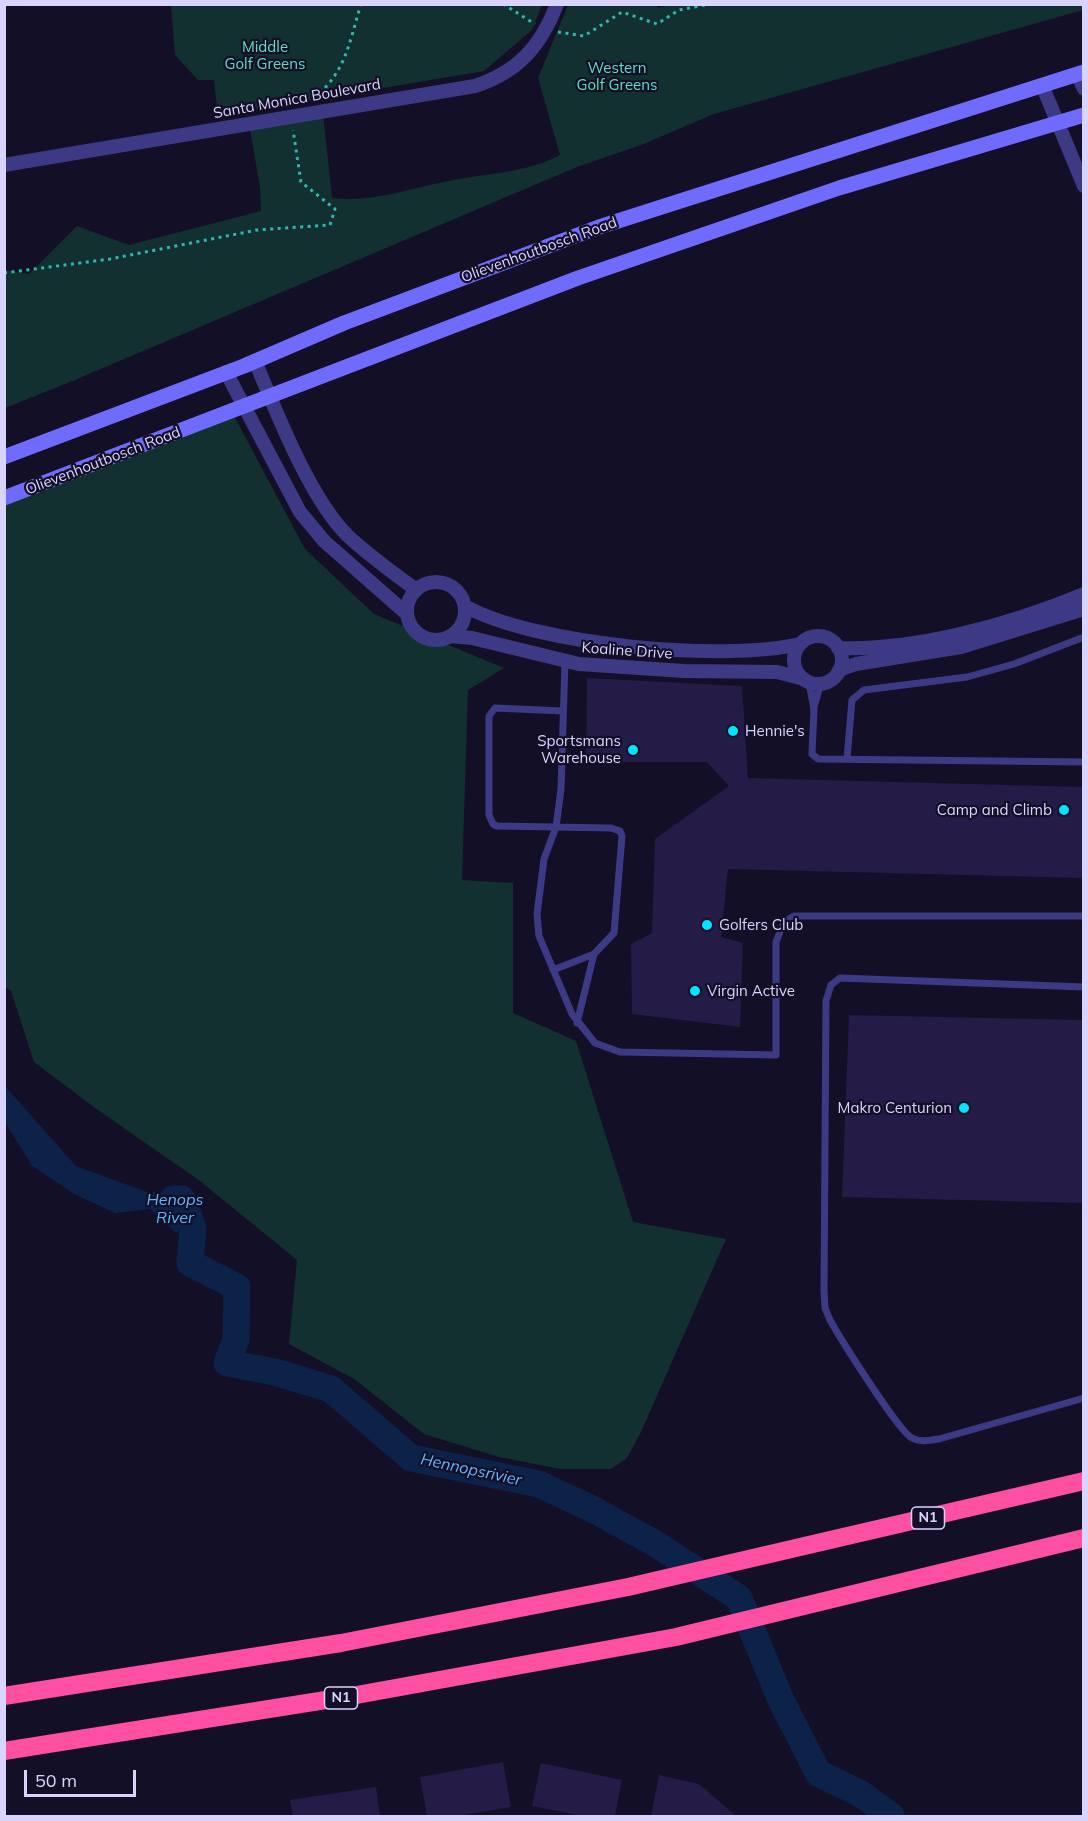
<!DOCTYPE html>
<style>
body{margin:0}
#map{position:relative;width:1088px;height:1821px;overflow:hidden;background:#130f26;font-family:Mulish,sans-serif}
canvas{display:block}
.frame{position:absolute;inset:0;border:6px solid #d9d4ff;pointer-events:none}
.scale{position:absolute;left:24px;top:1770px;width:112px;height:27px;box-sizing:border-box;border:3px solid #d9d4ff;border-top:0;padding-left:8px;font-size:18px;line-height:21px;white-space:nowrap;color:#d9d4ff;-webkit-text-stroke:4px #130f26;paint-order:stroke}
</style>
<div id="map">
<canvas width="1088" height="1821"></canvas>
<div class="frame"></div>
<div class="scale">50 m</div>
</div>
<script>
const ctx = document.querySelector('canvas').getContext('2d');
ctx.lineJoin = 'round';
function fillPath(path, color) {
  ctx.fillStyle = color;
  ctx.fill(path, 'evenodd');
}
function trace(path, color, width, dash) {
  ctx.strokeStyle = color;
  ctx.lineWidth = width;
  ctx.lineCap = dash ? 'butt' : 'round';
  ctx.setLineDash(dash || []);
  ctx.stroke(path);
}
function label(font, color, halo, rows, align = 'center') {
  ctx.font = font + ' Mulish,sans-serif';
  ctx.lineWidth = 4.5;
  ctx.setLineDash([]);
  ctx.textBaseline = 'middle';
  ctx.strokeStyle = halo;
  ctx.fillStyle = color;
  for (const [text, x, y, turn = 0] of rows) {
    ctx.save();
    ctx.translate(x, y);
    ctx.rotate((+turn || 0) * Math.PI / 180);
    ctx.textAlign = isNaN(turn) ? turn : align;
    if (halo) ctx.strokeText(text, 0, 0);
    ctx.fillText(text, 0, 0);
    ctx.restore();
  }
}
fillPath(new Path2D(`
 M 655,4 L 658,8 L 675,4 L 1083,5 L 1083,10 L 714,114 L 641,145 L 577,167 L 70,382 L 5,408 L 5,270 L 29,274 L 77,226 L 129,245 L 261,211 L 260,187 L 249,124 L 323,113 L 332,198 C 372,203 411,188 449,181 C 487,173 526,173 560,155 L 538,78 L 568,5 Z
 M 171,5 L 171,4 L 542,5 L 532,30 L 484,71 L 218,116 L 214,80 L 198,80 L 175,55 Z
 M 232,412 L 305,549 L 374,614 L 504,668 L 468,690 L 462,880 L 513,883 L 513,1013 L 576,1041 L 633,1222 L 726,1239 L 641,1432 L 627,1458 L 611,1469 L 560,1469 L 499,1457 L 424,1434 L 354,1379 L 289,1344 L 297,1260 L 200,1181 L 95,1108 L 34,1062 L 11,991 L 5,987 L 5,493 Z`), '#12302f');
fillPath(new Path2D(`
 M 4,1085 L 76,1166 L 147,1192 L 186,1192 L 196,1222 L 176,1233 L 150,1209 L 115,1213 L 74,1194 L 32,1166 L 5,1122 Z`), '#0c2248');
trace(new Path2D(`
 M 173,1199 L 182,1199 L 193,1228 L 190,1263 L 237,1287 L 236,1339 L 227,1363 L 275,1372 L 331,1389 L 411,1458 L 539,1484 L 594,1510 L 656,1544 L 739,1598 L 780,1698 L 818,1773 L 861,1794 L 891,1816`), '#0c2248', 27);
fillPath(new Path2D(`
 M 587,678 L 742,686 L 748,778 L 1083,787 L 1083,878 L 728,869 L 721,937 L 743,943 L 740,1027 L 632,1014 L 631,944 L 652,933 L 655,839 L 729,786 L 707,762 L 586,762 Z
 M 849,1015 L 1083,1020 L 1083,1203 L 842,1197 Z
 M 503,1762 L 511,1807 L 458,1816 L 427,1816 L 420,1777 Z
 M 541,1763 L 622,1780 L 615,1816 L 582,1816 L 532,1806 Z
 M 659,1775 L 699,1784 L 736,1816 L 651,1816 Z
 M 376,1787 L 380,1816 L 293,1816 L 290,1800 Z`), '#241b47');
trace(new Path2D(`
 M 503,4 L 535,24
 M 558,32 L 584,36 L 622,12 L 657,24 L 679,10 L 710,4
 M 314,98 C 346,72 349,43 361,4
 M 4,273 L 110,259 L 257,230 L 330,225 L 335,209 L 301,182 L 293,130`), '#2fb8b0', 3, [3, 4.5]);
trace(new Path2D(`
 M 565,662 L 561,789 L 556,827 L 544,859 L 537,914 L 539,936 L 572,1014 L 595,1043 L 620,1052 L 776,1055 L 776,942 L 784,922 L 794,916 L 1084,916
 M 809,682 L 814,710 L 812,754 L 818,759 L 1084,762
 M 814,707 L 821,683
 M 847,759 L 852,700 L 864,690 L 967,677 L 1014,664 L 1084,637
 M 553,970 L 594,954 L 614,933 L 622,836 L 620,831 L 611,828 L 497,826 L 493,824 L 489,815 L 489,716 L 495,708 L 563,711
 M 1084,987 L 840,978 L 831,985 L 826,1001 L 824,1291 L 825,1308 L 830,1320 C 840,1338 899,1432 912,1438 C 921,1443 930,1440 939,1439 L 1084,1398
 M 577,1023 L 594,954`), '#3d3a85', 7);
trace(new Path2D(`
 M 1077,74 L 1084,89
 M 1042,85 L 1084,186
 M 4,165 L 475,86 C 518,72 541,46 557,4
 M 255,361 C 276,411 309,497 347,535 C 368,555 392,572 415,589
 M 226,372 L 300,512 L 324,541 L 407,614
 M407 611a29 29 0 1 1 58 0a29 29 0 1 1-58 0Z
 M 465,606 C 534,645 723,662 800,644
 M 450,636 L 472,638 L 579,664 L 684,671 L 777,672 L 804,679
 M794 660a24 24 0 1 1 48 0a24 24 0 1 1-48 0Z
 M 838,648 C 916,651 1012,624 1084,594
 M 839,670 L 856,664 L 961,647 L 1084,609`), '#3d3a85', 14);
trace(new Path2D(`
 M 4,457 L 244,366 L 344,323 L 599,227 L 1084,72
 M 4,498 L 578,278 L 839,188 L 1084,115`), '#6f6bff', 15);
trace(new Path2D(`
 M 4,1696 L 341,1643 L 628,1587 L 1084,1481
 M 4,1751 L 351,1696 L 676,1637 L 1084,1538`), '#ff4fa3', 18);
for (const [x, y, r, color] of [
 [733,731,6,"#00e5ff"],
 [633,750,6,"#00e5ff"],
 [1064,810,6,"#00e5ff"],
 [707,925,6,"#00e5ff"],
 [695,991,6,"#00e5ff"],
 [964,1108,6,"#00e5ff"]
]) {
  const dot = new Path2D();
  dot.arc(x, y, r, 0, 2 * Math.PI);
  ctx.fillStyle = color;
  ctx.fill(dot);
  trace(dot, '#130f26', 2);
}
for (const [x, y, w] of [
 [928,1518,33],
 [341,1698,33]
]) {
  const box = new Path2D();
  box.roundRect(x - w / 2, y - 11, w, 22, 4.5);
  ctx.fillStyle = '#130f26';
  ctx.fill(box);
  trace(box, '#d9d4ff', 1.5);
}
label('bold 14px', '#d9d4ff', null, [
 ["N1",928,1518],
 ["N1",341,1698]
]);
label('15px', '#5fe0c0', '#130f26', [
 ["Middle",265,47],
 ["Golf Greens",265,64],
 ["Western",617,68],
 ["Golf Greens",617,85]
]);
label('15px', '#d9d4ff', '#130f26', [
 ["Santa Monica Boulevard",297,99,-10],
 ["Olievenhoutbosch Road",539,250,-20],
 ["Olievenhoutbosch Road",103,461,-21],
 ["Koaline Drive",627,651,4]
]);
label('15px', '#d9d4ff', '#130f26', [
 ["Hennie's",745,731],
 ["Sportsmans",621,741,"right"],
 ["Warehouse",621,758,"right"],
 ["Camp and Climb",1052,810,"right"],
 ["Golfers Club",719,925],
 ["Virgin Active",707,991],
 ["Makro Centurion",952,1108,"right"]
], 'left');
label('italic 16px', '#62b6ff', '#130f26', [
 ["Henops",175,1200],
 ["River",175,1218],
 ["Hennopsrivier",471,1470,12]
]);
</script>
